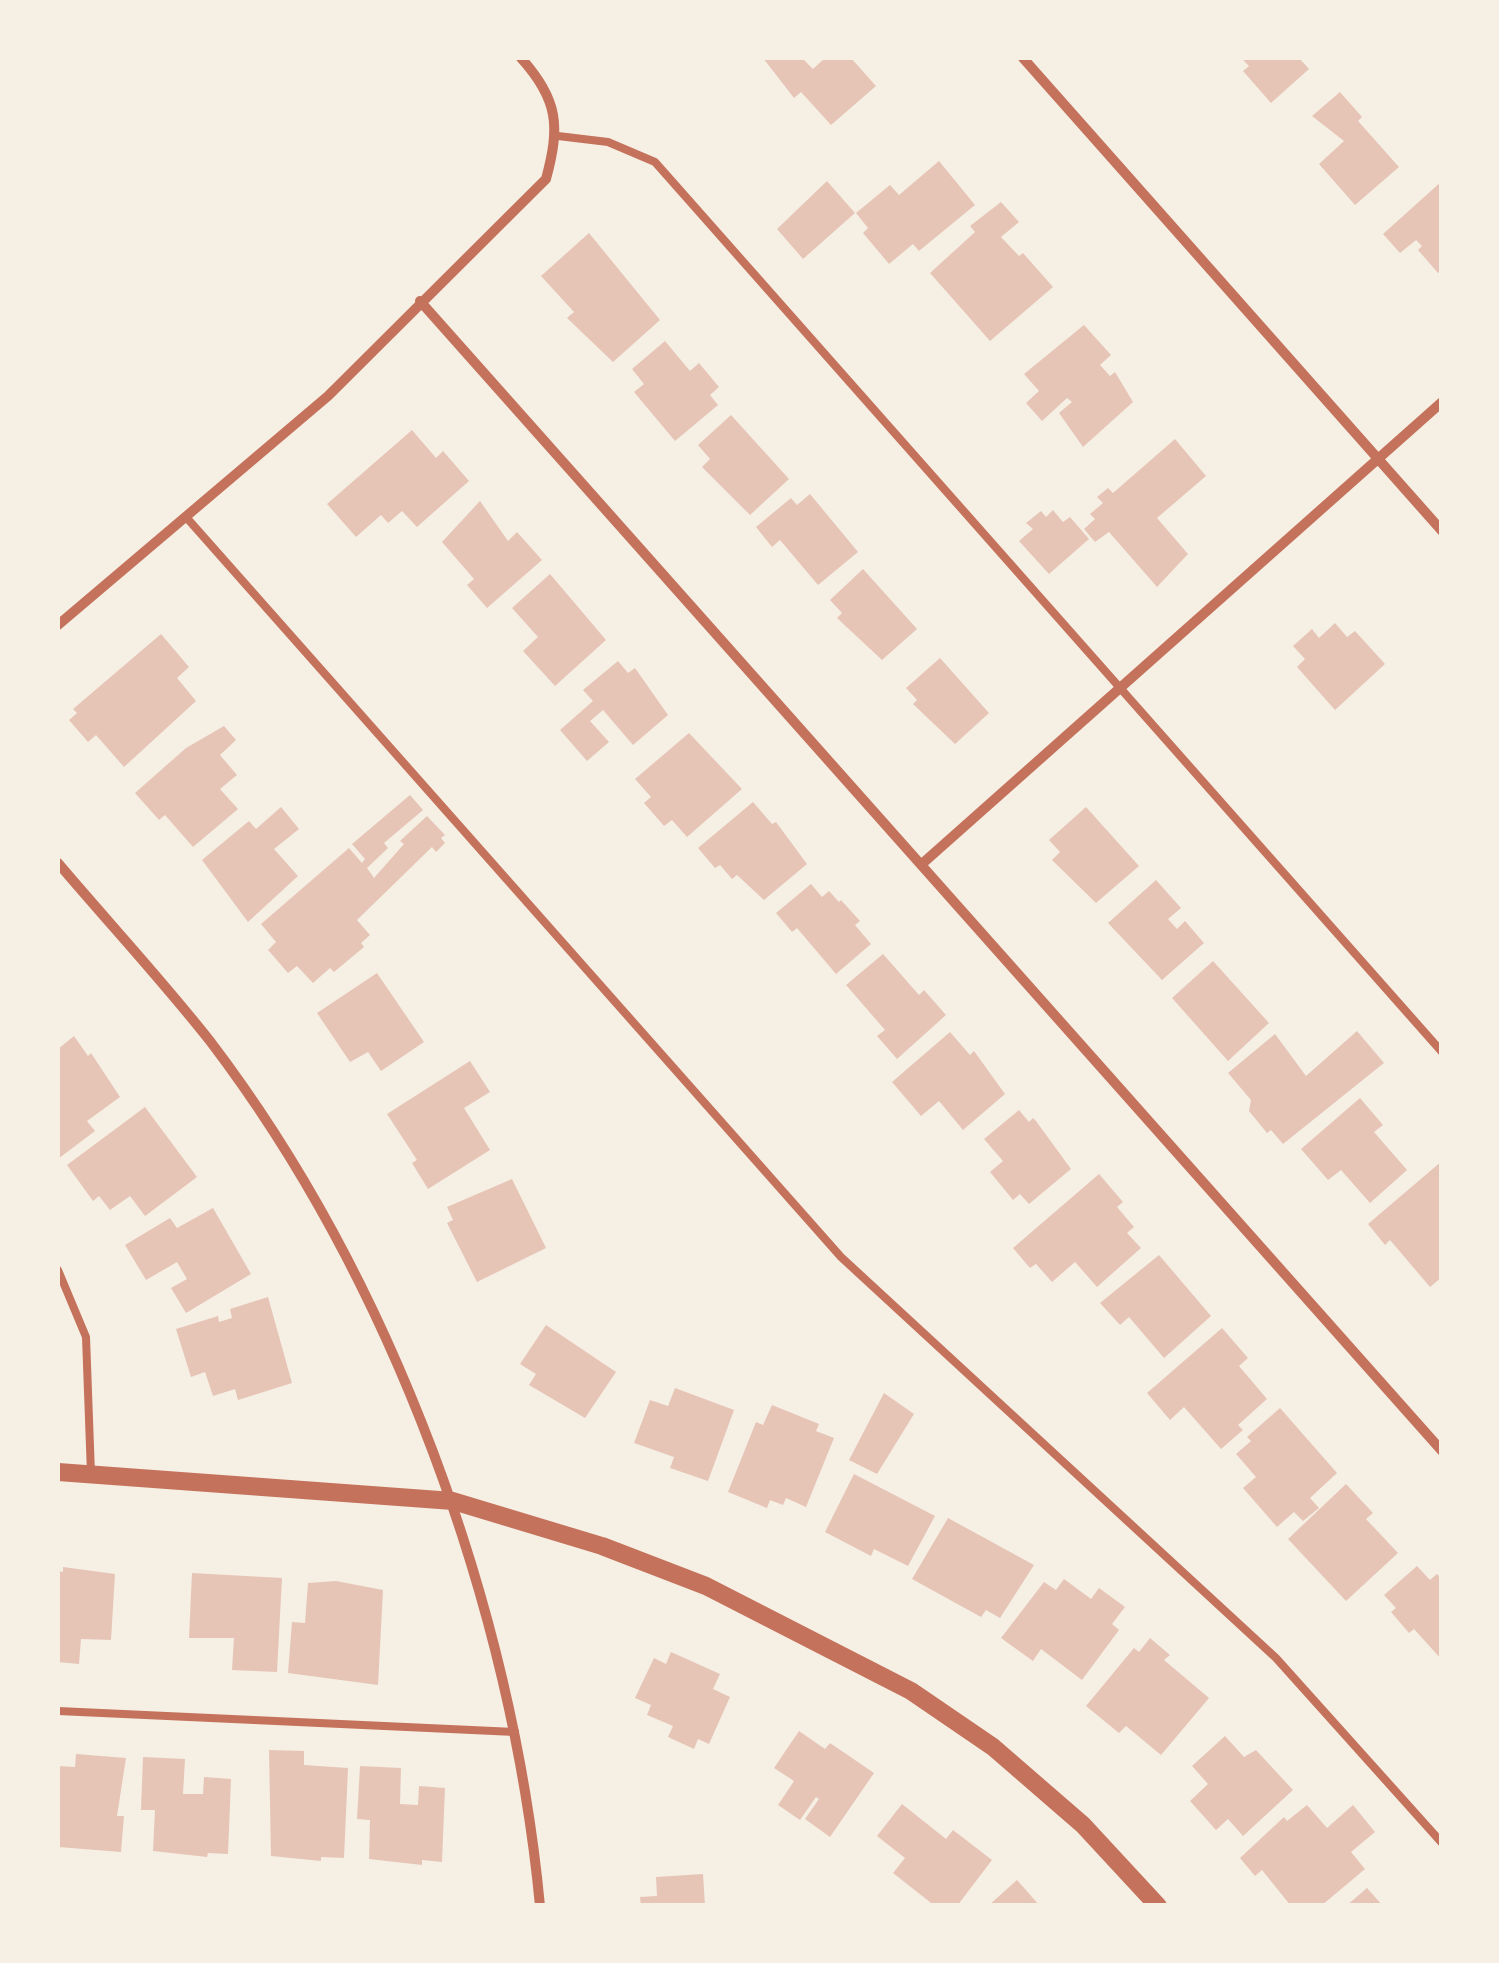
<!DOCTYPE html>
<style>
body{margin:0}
#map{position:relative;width:1499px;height:1963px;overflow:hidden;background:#f6efe4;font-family:"Noto Serif",serif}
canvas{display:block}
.frame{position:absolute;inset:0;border:60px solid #f6efe4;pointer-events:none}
</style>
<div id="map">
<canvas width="1499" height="1963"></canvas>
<div class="frame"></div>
</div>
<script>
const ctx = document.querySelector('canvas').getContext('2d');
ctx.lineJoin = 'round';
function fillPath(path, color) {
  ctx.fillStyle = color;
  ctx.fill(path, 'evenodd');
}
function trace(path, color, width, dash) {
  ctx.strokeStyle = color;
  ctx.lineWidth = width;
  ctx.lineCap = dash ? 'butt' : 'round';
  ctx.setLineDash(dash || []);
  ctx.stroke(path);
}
fillPath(new Path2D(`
 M 763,58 L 802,58 L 813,69 L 825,58 L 851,58 L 876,86 L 831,125 L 801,92 L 794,98 Z
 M 1241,58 L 1299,58 L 1309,69 L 1271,103 L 1243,71 L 1249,66 Z
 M 1340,92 L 1362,117 L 1358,121 L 1399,167 L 1355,205 L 1319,164 L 1344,141 L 1312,116 Z
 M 939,161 L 975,205 L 919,251 L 913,244 L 889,264 L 863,233 L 868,228 L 856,213 L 890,185 L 899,195 Z
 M 827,181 L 855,213 L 803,259 L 777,229 Z
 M 1442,181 L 1442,271 L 1438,273 L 1418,250 L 1422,246 L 1416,240 L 1400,253 L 1383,234 Z
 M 1001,202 L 1019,222 L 1001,237 L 1019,256 L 1023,253 L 1053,287 L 990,341 L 930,273 L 975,232 L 970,226 Z
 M 589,233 L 660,320 L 613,362 L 567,318 L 574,312 L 541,276 Z
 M 1084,325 L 1111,355 L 1100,365 L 1110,376 L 1115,372 L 1133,402 L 1083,447 L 1059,413 L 1072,402 L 1067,398 L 1042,421 L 1026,403 L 1039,391 L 1024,374 Z
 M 665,341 L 690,371 L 699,363 L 719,387 L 710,395 L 718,405 L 675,441 L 634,392 L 644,384 L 632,369 Z
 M 731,415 L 789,479 L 750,515 L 702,467 L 710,459 L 698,445 Z
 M 412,430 L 436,458 L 443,451 L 469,481 L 417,527 L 402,511 L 388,523 L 381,515 L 356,537 L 327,504 Z
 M 1175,439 L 1206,476 L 1157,518 L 1188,554 L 1157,587 L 1109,532 L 1095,542 L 1084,529 L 1095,519 L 1090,514 L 1103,503 L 1097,497 L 1108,488 L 1113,493 Z
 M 810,494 L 858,552 L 818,585 L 780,540 L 772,547 L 756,527 L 791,498 L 797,505 Z
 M 480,501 L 508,541 L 517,532 L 542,560 L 487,608 L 467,585 L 474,579 L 442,542 Z
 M 1053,510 L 1063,522 L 1070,517 L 1089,539 L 1049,574 L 1019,541 L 1033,529 L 1026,523 L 1041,511 L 1046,517 Z
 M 863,569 L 917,629 L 882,660 L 837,618 L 842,613 L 830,600 Z
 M 550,574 L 606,640 L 555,686 L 523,651 L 538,637 L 512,608 Z
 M 1335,623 L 1347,637 L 1355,631 L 1385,664 L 1335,710 L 1297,667 L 1305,659 L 1293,646 L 1312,629 L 1319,638 Z
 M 161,634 L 189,667 L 177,678 L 196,701 L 124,767 L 96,735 L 88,742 L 69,720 L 77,713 L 73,709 Z
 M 940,658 L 989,713 L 955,744 L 913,704 L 917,700 L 906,688 Z
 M 618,661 L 628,673 L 635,668 L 668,715 L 633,745 L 603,710 L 590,721 L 609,742 L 587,761 L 560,730 L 593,701 L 583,690 Z
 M 224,726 L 236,740 L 220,755 L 237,775 L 220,789 L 238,809 L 193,847 L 165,815 L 159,820 L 135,793 L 186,748 Z
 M 689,733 L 742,789 L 687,837 L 672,820 L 664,826 L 644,803 L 651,797 L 635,779 Z
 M 410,795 L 423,810 L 384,843 L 388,848 L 367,868 L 374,878 L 404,844 L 400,841 L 427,816 L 445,835 L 441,838 L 445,843 L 436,852 L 432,847 L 357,920 L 370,935 L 361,943 L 364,947 L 334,972 L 330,968 L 313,983 L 297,966 L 288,973 L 268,950 L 276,942 L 261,924 L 349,848 L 362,863 L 365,859 L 352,844 Z
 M 753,802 L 772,824 L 776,822 L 807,864 L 764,900 L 737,875 L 732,879 L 720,865 L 715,868 L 698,848 Z
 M 281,807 L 299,829 L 274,849 L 298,876 L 248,922 L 202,860 L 249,821 L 256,829 Z
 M 1086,807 L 1139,866 L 1096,903 L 1052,860 L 1060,852 L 1049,840 Z
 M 1156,880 L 1181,908 L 1168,919 L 1177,929 L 1185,921 L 1204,943 L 1162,980 L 1108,923 Z
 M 811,884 L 822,897 L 829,891 L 839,902 L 841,900 L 860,921 L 855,925 L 871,944 L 836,974 L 797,928 L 792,932 L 776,913 Z
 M 883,954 L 919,995 L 924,990 L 946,1015 L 897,1059 L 877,1036 L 885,1030 L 846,985 Z
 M 1213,961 L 1269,1023 L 1228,1061 L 1172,998 Z
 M 377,973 L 424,1042 L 381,1071 L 368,1052 L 350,1062 L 317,1013 Z
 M 1357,1031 L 1384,1063 L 1283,1144 L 1271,1130 L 1267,1133 L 1249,1111 L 1251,1100 L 1228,1073 L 1275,1034 L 1306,1076 Z
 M 950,1032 L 970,1055 L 974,1051 L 1005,1094 L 963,1130 L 939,1101 L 921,1116 L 892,1082 Z
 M 74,1036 L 88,1056 L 91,1053 L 120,1097 L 87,1121 L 95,1131 L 58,1159 L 58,1049 Z
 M 470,1061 L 490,1092 L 464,1108 L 490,1150 L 428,1189 L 412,1163 L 417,1160 L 387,1114 Z
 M 1360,1098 L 1383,1125 L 1374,1132 L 1407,1170 L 1370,1203 L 1341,1170 L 1328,1180 L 1301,1149 Z
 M 145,1107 L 197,1177 L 145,1216 L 130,1196 L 110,1210 L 99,1196 L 93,1201 L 67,1165 Z
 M 1019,1110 L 1029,1122 L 1033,1118 L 1036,1121 L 1071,1169 L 1029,1204 L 1020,1194 L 1013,1200 L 990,1172 L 1003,1161 L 984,1139 Z
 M 1442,1161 L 1442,1277 L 1430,1287 L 1390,1240 L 1385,1245 L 1368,1224 Z
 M 1099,1174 L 1123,1202 L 1117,1207 L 1134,1227 L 1127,1233 L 1141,1248 L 1097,1287 L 1075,1262 L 1052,1282 L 1036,1264 L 1030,1268 L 1013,1248 Z
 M 512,1179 L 546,1248 L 477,1282 L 447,1223 L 453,1220 L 447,1207 Z
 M 213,1208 L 251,1274 L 186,1313 L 171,1288 L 187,1279 L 177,1262 L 146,1280 L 125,1245 L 170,1218 L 177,1228 Z
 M 1159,1255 L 1211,1316 L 1164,1358 L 1129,1317 L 1120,1325 L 1100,1303 Z
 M 268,1297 L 292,1383 L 238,1400 L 235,1389 L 213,1396 L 205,1372 L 191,1377 L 176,1329 L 218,1316 L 219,1322 L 232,1318 L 230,1309 Z
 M 546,1325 L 616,1372 L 585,1418 L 529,1385 L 536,1374 L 520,1364 Z
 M 1222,1328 L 1248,1358 L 1239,1366 L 1267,1399 L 1238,1425 L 1243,1430 L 1221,1449 L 1184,1407 L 1170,1420 L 1147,1393 Z
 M 675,1388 L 734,1410 L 708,1481 L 670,1468 L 674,1457 L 634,1443 L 650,1400 L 668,1406 Z
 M 884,1393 L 914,1414 L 877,1474 L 849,1460 Z
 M 772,1405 L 819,1424 L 816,1431 L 834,1438 L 806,1507 L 786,1498 L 783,1505 L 770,1500 L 767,1508 L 728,1492 L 756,1422 L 763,1425 Z
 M 1280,1408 L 1337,1473 L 1310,1498 L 1319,1508 L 1303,1521 L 1294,1512 L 1277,1527 L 1243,1488 L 1256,1477 L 1236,1454 L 1251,1441 L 1247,1437 Z
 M 854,1474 L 935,1516 L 908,1566 L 874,1549 L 871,1556 L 825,1532 Z
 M 1346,1484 L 1373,1513 L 1366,1519 L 1398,1553 L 1346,1601 L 1288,1539 Z
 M 948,1518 L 1034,1565 L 1000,1618 L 986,1610 L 981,1617 L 912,1579 Z
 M 1417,1566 L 1430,1580 L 1437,1574 L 1442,1579 L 1442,1660 L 1414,1629 L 1409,1633 L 1391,1612 L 1396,1608 L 1384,1595 Z
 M 63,1567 L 115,1574 L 111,1640 L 81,1639 L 79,1664 L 58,1662 L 58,1571 L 63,1572 Z
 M 192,1573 L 282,1578 L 277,1672 L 232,1670 L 234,1638 L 189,1638 Z
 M 1064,1579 L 1091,1599 L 1099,1588 L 1125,1607 L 1112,1624 L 1119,1630 L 1082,1680 L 1041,1649 L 1033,1661 L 1001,1638 L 1044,1582 L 1056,1590 Z
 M 336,1581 L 383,1590 L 378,1685 L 288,1673 L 292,1622 L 305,1623 L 308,1583 Z
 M 1150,1638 L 1170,1655 L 1164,1660 L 1209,1698 L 1161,1755 L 1126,1726 L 1119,1733 L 1086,1706 L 1134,1648 L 1139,1652 Z
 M 671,1652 L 720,1674 L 713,1689 L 730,1697 L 709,1744 L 698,1739 L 694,1749 L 668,1737 L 673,1726 L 647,1715 L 651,1705 L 635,1698 L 654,1658 L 666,1664 Z
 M 799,1731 L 825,1749 L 830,1743 L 874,1773 L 830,1837 L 805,1819 L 819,1799 L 816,1797 L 800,1820 L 778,1805 L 794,1781 L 774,1768 Z
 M 1225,1736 L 1244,1757 L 1256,1750 L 1293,1790 L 1243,1836 L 1228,1819 L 1216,1830 L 1190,1801 L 1208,1784 L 1192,1766 Z
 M 269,1750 L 304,1751 L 304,1765 L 348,1768 L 344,1858 L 321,1857 L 321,1861 L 271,1856 Z
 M 76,1754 L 126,1758 L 117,1816 L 124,1816 L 121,1852 L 58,1847 L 58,1766 L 75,1767 Z
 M 143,1757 L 185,1759 L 183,1794 L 203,1794 L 204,1777 L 231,1779 L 228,1854 L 208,1853 L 207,1857 L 153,1851 L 155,1810 L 141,1810 Z
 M 360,1766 L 401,1768 L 400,1804 L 418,1805 L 419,1786 L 445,1788 L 442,1862 L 422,1860 L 422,1865 L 369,1859 L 370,1820 L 357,1819 Z
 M 902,1804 L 946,1839 L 953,1830 L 992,1860 L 957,1906 L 935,1906 L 893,1873 L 905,1858 L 877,1836 Z
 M 1307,1805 L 1327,1828 L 1353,1805 L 1375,1832 L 1351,1852 L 1365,1869 L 1321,1906 L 1291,1906 L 1262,1870 L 1255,1876 L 1240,1858 L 1284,1817 L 1287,1821 Z
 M 703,1874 L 705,1906 L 641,1906 L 640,1897 L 657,1896 L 656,1877 Z
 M 1017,1880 L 1040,1906 L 988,1906 Z
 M 1367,1888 L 1383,1906 L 1346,1906 Z`), '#e6c5b7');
trace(new Path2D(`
 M 558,136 L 608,142 L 655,162 L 1442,1052
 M 186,517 L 841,1257 L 1276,1658 L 1442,1843
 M 58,1270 L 86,1337 L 91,1474
 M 58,1711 L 515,1732`), '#c5725c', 8);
trace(new Path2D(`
 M 1023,58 L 1442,531
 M 420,301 L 1442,1451
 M 58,625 L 328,396 L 546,179 C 560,127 559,100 521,58
 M 58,863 C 108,922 162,980 210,1041 C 392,1280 512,1608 540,1906
 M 923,863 L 1442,402`), '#c5725c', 10);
trace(new Path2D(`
 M 58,1472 L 453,1501 L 602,1546 L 706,1586 L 911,1691 L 993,1747 L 1083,1825 L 1158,1906`), '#c5725c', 18);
</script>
